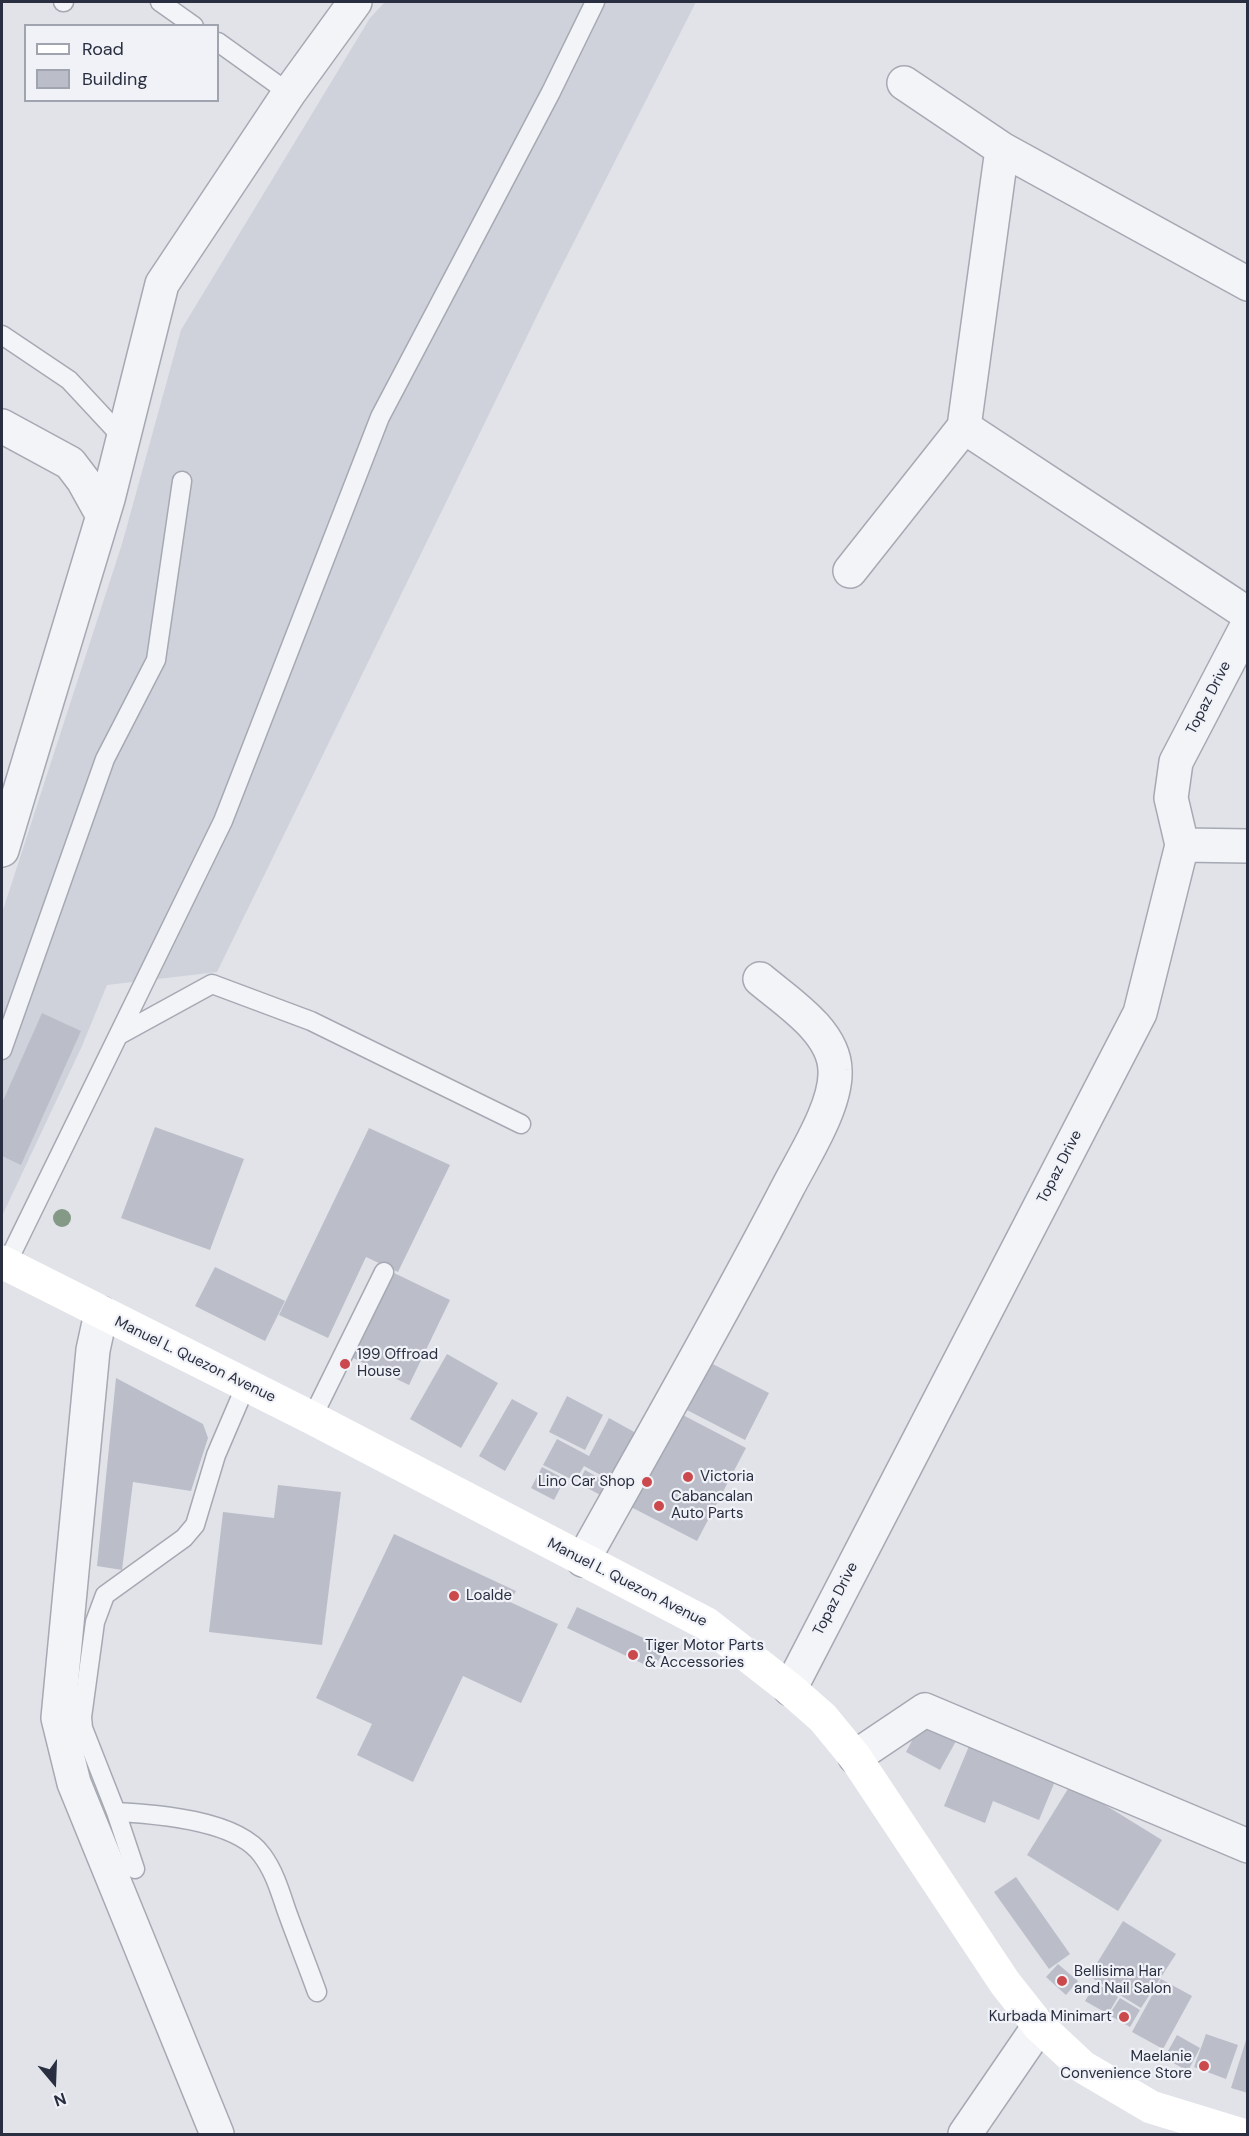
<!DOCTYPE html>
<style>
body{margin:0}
#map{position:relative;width:1249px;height:2136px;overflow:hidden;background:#e1e3e9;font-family:"DM Sans",sans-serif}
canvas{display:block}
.frame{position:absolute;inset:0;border:3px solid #292f40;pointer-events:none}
.legend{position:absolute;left:24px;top:24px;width:195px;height:78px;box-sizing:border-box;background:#f0f2f7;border:2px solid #a0a4ae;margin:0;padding:8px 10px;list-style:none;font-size:18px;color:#292f40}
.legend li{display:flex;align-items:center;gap:12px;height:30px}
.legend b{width:30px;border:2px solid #a0a4ae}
.north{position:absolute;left:24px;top:2052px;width:60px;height:60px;-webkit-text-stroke:4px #f0f2f7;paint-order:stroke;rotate:161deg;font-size:16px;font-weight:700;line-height:24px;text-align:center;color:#292f40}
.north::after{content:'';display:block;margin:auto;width:21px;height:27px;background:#292f40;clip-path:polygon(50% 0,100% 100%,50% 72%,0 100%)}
</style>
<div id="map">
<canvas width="1249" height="2136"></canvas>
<div class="frame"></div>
<ul class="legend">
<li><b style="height:8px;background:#fff"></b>Road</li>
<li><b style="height:16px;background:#bbbec9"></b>Building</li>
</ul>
<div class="north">N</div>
</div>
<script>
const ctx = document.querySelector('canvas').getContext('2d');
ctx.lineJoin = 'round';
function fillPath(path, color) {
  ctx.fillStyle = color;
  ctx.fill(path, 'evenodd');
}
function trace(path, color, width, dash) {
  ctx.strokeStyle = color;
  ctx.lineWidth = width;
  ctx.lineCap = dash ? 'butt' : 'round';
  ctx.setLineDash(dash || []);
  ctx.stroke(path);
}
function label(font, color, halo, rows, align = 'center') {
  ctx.font = font + ' "DM Sans",sans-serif';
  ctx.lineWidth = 4.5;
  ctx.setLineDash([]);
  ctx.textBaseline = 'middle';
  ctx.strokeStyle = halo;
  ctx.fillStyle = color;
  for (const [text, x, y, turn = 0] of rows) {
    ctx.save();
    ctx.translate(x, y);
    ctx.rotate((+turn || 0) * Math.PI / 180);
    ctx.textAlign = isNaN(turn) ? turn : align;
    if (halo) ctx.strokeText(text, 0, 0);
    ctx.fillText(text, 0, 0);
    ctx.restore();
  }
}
fillPath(new Path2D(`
 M 385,2 L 696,2 L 551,287 L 217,972 L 107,985 L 82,1046 L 2,1216 L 2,913 L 122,544 L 181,330 L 370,18 Z`), '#cfd2db');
fillPath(new Path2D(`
 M 42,1013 L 81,1031 L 21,1165 L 2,1156 L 2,1103 Z
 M 155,1127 L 244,1159 L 210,1250 L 121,1218 Z
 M 369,1128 L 450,1165 L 398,1272 L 366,1257 L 328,1338 L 279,1315 Z
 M 215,1267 L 285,1301 L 265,1341 L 195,1306 Z
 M 392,1272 L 450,1300 L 409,1385 L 351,1357 Z
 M 447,1354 L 498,1383 L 461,1448 L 410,1419 Z
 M 707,1361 L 769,1393 L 745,1440 L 683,1408 Z
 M 116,1378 L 203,1424 L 208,1438 L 191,1491 L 133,1482 L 122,1570 L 97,1566 Z
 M 567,1396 L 603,1415 L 585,1450 L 549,1432 Z
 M 512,1399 L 538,1413 L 505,1471 L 479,1456 Z
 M 679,1413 L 746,1448 L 697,1541 L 629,1506 Z
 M 609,1418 L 645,1438 L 619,1485 L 584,1466 L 575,1481 L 543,1465 L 557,1439 L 589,1456 Z
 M 542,1467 L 565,1479 L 554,1500 L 531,1488 Z
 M 585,1470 L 613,1486 L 606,1498 L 578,1483 Z
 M 278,1485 L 341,1492 L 322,1645 L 209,1632 L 223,1512 L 274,1518 Z
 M 394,1534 L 516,1591 L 510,1602 L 558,1624 L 521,1703 L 463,1676 L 413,1782 L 357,1755 L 372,1724 L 316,1698 Z
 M 577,1607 L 665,1648 L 654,1669 L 567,1628 Z
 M 925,1716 L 960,1734 L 940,1770 L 906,1752 Z
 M 972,1739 L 1058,1774 L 1039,1820 L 993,1801 L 985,1823 L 944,1806 Z
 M 1071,1784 L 1162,1840 L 1118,1911 L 1027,1855 Z
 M 1016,1877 L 1070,1954 L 1049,1969 L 994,1892 Z
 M 1123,1921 L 1176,1954 L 1141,2008 L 1089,1976 Z
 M 1058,1964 L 1078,1981 L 1066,1995 L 1046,1977 Z
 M 1161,1979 L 1192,1996 L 1163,2049 L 1132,2032 Z
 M 1096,1983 L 1118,1997 L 1108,2014 L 1085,2001 Z
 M 1120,1998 L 1140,2010 L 1130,2027 L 1109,2015 Z
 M 1206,2034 L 1238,2045 L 1226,2079 L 1194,2067 Z
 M 1177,2035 L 1200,2048 L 1188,2071 L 1164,2058 Z
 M 1247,2037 L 1248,2037 L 1248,2093 L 1231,2088 Z`), '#bbbec9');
const service = new Path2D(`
 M 63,2 L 64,2
 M 160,2 L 194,26
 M 218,42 L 289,93
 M 2,335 L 69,380 L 123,438
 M 119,1035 L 212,984 L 311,1021 L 521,1124
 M 2,1050 L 105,759 L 156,660 L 182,481
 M 6,1265 L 223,821 L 380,417 L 551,92 L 595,2
 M 312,1418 L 384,1272
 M 116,1812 C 156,1814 237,1820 262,1855 C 274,1871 280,1891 286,1909 C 296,1937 307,1964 317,1992
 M 135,1869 L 116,1812 L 83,1728 L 82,1717 L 95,1622 L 105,1595 L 184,1538 L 195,1525 L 216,1455 L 246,1385`);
const minor = new Path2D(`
 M 904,83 L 1002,149 L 1248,284
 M 2,426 L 70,463 L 83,480 L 103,516
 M 964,427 L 1248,614
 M 850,571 L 964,427 L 1002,149
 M 1182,845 L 1248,846
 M 2,850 L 108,499 L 162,284 L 289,93 L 355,2
 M 101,1313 L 93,1350 L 58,1718 L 74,1783 L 217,2134
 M 583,1560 C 652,1436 723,1313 788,1187 C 804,1156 837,1105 835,1070 C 834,1031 787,1002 760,979
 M 790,1689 L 1140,1013 L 1182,845 L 1171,798 L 1176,762 L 1248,624
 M 855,1757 L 925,1710 L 1248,1846
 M 965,2134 L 1039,2026`);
trace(service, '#a6a9b3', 21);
trace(minor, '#a6a9b3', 36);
trace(service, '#f3f4f7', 18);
trace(minor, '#f3f4f7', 33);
trace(new Path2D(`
 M 2,1262 L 312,1418 L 707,1624 L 790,1689 L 823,1718 L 855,1757 L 1005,1983 L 1039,2026 L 1083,2067 L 1151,2107 L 1239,2134`), '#fff', 33);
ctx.fillStyle = '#859987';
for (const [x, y] of [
 [62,1218]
]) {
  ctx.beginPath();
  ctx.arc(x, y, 9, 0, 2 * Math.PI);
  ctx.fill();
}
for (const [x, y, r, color] of [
 [345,1364,6,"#cb494c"],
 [688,1477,6,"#cb494c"],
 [647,1482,6,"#cb494c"],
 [659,1506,6,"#cb494c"],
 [454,1596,6,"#cb494c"],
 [633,1655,6,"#cb494c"],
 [1062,1981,6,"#cb494c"],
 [1124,2017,6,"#cb494c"],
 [1204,2066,6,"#cb494c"]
]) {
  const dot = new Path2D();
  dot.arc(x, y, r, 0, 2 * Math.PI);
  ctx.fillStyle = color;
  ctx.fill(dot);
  trace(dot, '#f0f2f7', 2);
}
label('15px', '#292f40', '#f0f2f7', [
 ["Topaz Drive",1209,698,-63],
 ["Topaz Drive",1060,1167,-63],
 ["Manuel L. Quezon Avenue",195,1360,26],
 ["Manuel L. Quezon Avenue",627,1583,27],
 ["Topaz Drive",836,1599,-63]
]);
label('15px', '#292f40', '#f0f2f7', [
 ["199 Offroad",357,1355],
 ["House",357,1372],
 ["Victoria",700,1477],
 ["Lino Car Shop",635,1482,"right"],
 ["Cabancalan",671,1497],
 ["Auto Parts",671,1514],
 ["Loalde",466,1596],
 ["Tiger Motor Parts",645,1646],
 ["& Accessories",645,1663],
 ["Bellisima Har",1074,1972],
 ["and Nail Salon",1074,1989],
 ["Kurbada Minimart",1112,2017,"right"],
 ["Maelanie",1192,2057,"right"],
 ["Convenience Store",1192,2074,"right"]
], 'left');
</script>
